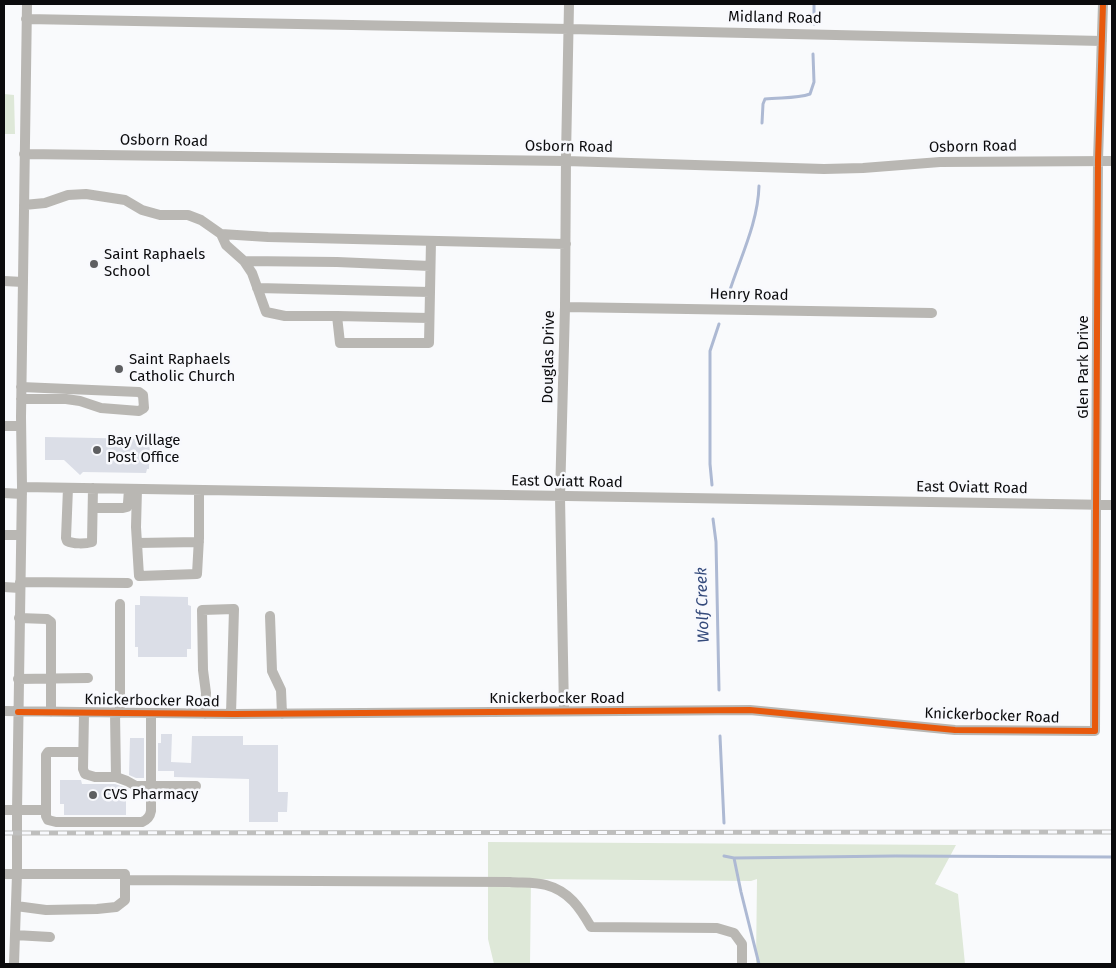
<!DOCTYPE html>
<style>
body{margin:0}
#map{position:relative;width:1116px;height:968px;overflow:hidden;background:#f9fafc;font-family:"Fira Sans",sans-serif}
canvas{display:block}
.frame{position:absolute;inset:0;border:5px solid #0b0b0d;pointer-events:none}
</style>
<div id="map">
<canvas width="1116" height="968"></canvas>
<div class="frame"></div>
</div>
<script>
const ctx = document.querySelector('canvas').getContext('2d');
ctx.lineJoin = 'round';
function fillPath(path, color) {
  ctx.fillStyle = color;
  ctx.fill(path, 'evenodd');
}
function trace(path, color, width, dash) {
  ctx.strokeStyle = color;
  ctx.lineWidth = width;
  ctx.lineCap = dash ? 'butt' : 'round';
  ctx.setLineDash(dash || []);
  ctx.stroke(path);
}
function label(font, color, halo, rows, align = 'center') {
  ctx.font = font + ' "Fira Sans",sans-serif';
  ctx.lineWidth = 5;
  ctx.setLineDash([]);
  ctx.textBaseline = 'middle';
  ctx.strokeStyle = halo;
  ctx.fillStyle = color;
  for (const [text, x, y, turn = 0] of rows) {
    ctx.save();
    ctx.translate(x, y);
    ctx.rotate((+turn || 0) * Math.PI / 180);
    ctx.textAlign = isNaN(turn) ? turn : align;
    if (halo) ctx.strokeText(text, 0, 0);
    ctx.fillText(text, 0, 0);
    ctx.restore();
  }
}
fillPath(new Path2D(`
 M 4,94 L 14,95 L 15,134 L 4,134 Z
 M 488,842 L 956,845 L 935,884 L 958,894 L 965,964 L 756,964 L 757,879 L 751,881 L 531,879 L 530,964 L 494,964 L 488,939 Z`), '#dee8d8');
trace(new Path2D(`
 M 814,24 L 814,4
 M 762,123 L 763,104 L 765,99 C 780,97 796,99 810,94 L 814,82 L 813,54
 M 729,293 C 740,258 758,223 759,186
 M 712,485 L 710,464 L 710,351 L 719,324
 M 713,519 L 716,542 L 719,690
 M 720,736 L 724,823
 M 724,856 L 734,858 L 741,892 L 759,964
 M 734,858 L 895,856 L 1112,857`), '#adb9d3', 3);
fillPath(new Path2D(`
 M 45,437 L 150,439 L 149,469 L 147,469 L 146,473 L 83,472 L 80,475 L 64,460 L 45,460 Z
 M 140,596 L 188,597 L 188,605 L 191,606 L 191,649 L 187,649 L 187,657 L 138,657 L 138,647 L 135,647 L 135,605 L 140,605 Z
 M 161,734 L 172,734 L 171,762 L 191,763 L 192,736 L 243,736 L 243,745 L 278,745 L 278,792 L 288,792 L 287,812 L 278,812 L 278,822 L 249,822 L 249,779 L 174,777 L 174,771 L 158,771 L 158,743 L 161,743 Z
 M 130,738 L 144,738 L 144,778 L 136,778 L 129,775 Z
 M 60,780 L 81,780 L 82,784 L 115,784 L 124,787 L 126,788 L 126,815 L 64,815 L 64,804 L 60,804 Z`), '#dbdee7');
trace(new Path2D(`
 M 26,19 L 569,29 L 1102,41
 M 24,154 L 566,161 L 824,169 L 863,168 L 940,162 L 1112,161
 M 24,205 L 45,203 L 68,195 L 86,194 L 125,200 L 142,210 L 160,215 L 188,215 L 201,220 L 221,234 L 268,237 L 566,244
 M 221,234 L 226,245 L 244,261 L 252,273 L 266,312 L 285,316 L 337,316 L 340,343 L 429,343 L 431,241
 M 244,261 L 337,262 L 430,266
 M 4,281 L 23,282
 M 257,288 L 430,292
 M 565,307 L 932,313
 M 337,316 L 429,318
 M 21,399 L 66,399 L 80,401 L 101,408 L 139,411 L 144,408 L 143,395 L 139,392 L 21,387
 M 4,426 L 21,426
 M 22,487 L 1112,505
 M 68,488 L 66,538 L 67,541 C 73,544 85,544 92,542 L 93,488
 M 137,489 L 136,527 L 139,576 L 197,574 L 199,538 L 199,490
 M 4,493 L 22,494
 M 93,508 L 123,508 L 127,507 L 128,503 L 129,489
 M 4,535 L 21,535
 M 137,543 L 199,542
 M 20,582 L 128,583
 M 4,587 L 20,588
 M 120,604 L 120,713
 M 270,616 L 272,671 L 281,690 L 282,714
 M 19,618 L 47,619 L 51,622 L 51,712
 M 18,679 L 88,678
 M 4,711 L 234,714 L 750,710 L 955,730 L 1095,731 L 1096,505 L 1098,160 L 1103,4
 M 564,711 L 560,497 L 565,307 L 566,156 L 569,4
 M 84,713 L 83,769 L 85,774 L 95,777 L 116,777 L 127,781 L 136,786 L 196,786
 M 115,713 L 116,777
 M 205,714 L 206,693 L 203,670 L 202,610 L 234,609 L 231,714
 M 4,810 L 46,810 L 46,755 L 48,752 L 83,752
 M 46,810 L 46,816 L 48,820 L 56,822 L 142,822 C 147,820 150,817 151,811 L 151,713
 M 4,874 L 125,874 L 125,880 L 510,882 C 521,883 535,882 546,885 C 569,891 580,908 591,927 L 717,928 L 734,933 L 742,944 L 742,964
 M 16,906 L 46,910 L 97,909 L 116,907 L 125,900 L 125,880
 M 15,935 L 50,937
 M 14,964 L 17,874 L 17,811 L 22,487 L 21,417 L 27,4`), '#b9b7b3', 10);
const rail = new Path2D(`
 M 4,833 L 1112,832`);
trace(rail, '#bebebd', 5);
trace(rail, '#f8f9fd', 3, [9]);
trace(new Path2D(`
 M 18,712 L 234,714 L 750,710 L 955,730 L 1095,731 L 1096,505 L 1098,160 L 1103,4`), '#e8590c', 6);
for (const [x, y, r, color] of [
 [94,264,5,"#5e5f61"],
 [119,369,5,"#5e5f61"],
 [97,450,5,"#5e5f61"],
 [93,795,5,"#5e5f61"]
]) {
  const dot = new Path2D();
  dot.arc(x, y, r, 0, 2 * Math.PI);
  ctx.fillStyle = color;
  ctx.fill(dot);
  trace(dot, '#f8f9fd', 2);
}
label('15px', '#0b0b0d', '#f8f9fd', [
 ["Midland Road",775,18,1],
 ["Osborn Road",164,141,1],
 ["Osborn Road",569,147,1],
 ["Osborn Road",973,147,-1],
 ["Henry Road",749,295,1],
 ["Douglas Drive",549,357,-89],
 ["Glen Park Drive",1084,367,-90],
 ["East Oviatt Road",567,482,1],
 ["East Oviatt Road",972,488,1],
 ["Knickerbocker Road",557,699],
 ["Knickerbocker Road",152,701,1],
 ["Knickerbocker Road",992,716,2]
]);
label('15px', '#0b0b0d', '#f8f9fd', [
 ["Saint Raphaels",104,255],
 ["School",104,272],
 ["Saint Raphaels",129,360],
 ["Catholic Church",129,377],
 ["Bay Village",107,441],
 ["Post Office",107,458],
 ["CVS Pharmacy",103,795]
], 'left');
label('italic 16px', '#344a7b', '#f8f9fd', [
 ["Wolf Creek",703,605,-92]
]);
</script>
